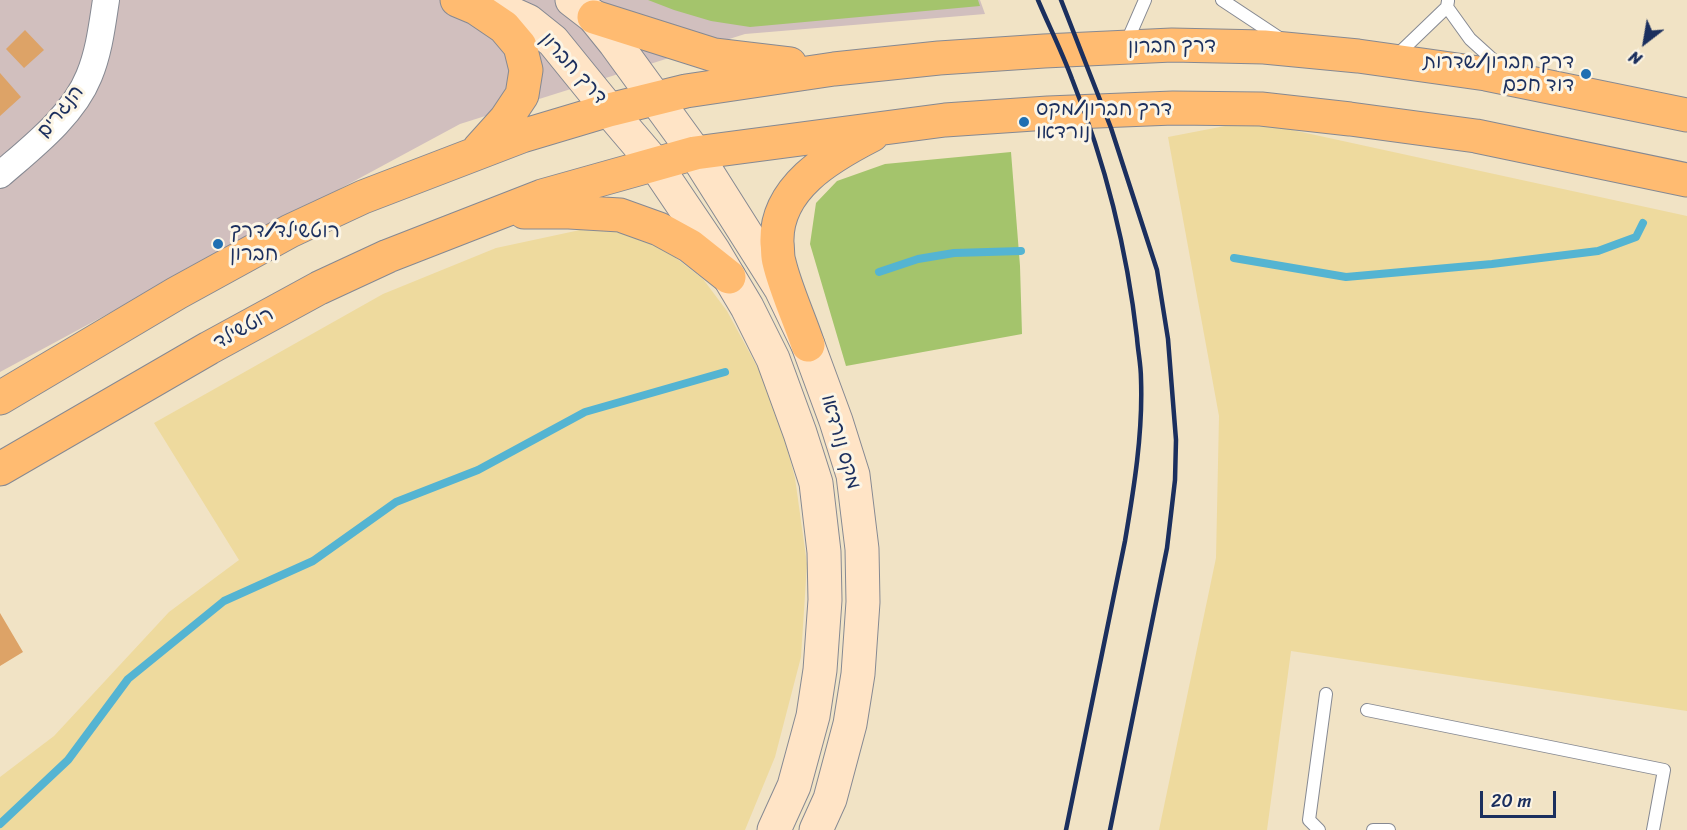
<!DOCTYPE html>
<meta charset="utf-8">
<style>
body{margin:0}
#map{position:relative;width:1687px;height:830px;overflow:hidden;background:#f1e3c5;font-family:Sriracha,sans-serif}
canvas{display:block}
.north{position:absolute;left:1615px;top:12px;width:60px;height:60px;-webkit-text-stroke:4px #fcf5e5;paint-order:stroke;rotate:211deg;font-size:16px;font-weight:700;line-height:24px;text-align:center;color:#1b2f5e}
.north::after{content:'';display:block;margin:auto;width:21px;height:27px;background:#1b2f5e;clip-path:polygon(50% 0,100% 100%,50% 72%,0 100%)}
.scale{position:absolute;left:1480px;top:791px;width:76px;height:27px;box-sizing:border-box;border:3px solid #1b2f5e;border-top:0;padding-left:8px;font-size:18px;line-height:21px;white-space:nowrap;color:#1b2f5e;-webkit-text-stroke:4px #fcf5e5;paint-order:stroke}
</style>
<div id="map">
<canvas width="1687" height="830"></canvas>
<div class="north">N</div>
<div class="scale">20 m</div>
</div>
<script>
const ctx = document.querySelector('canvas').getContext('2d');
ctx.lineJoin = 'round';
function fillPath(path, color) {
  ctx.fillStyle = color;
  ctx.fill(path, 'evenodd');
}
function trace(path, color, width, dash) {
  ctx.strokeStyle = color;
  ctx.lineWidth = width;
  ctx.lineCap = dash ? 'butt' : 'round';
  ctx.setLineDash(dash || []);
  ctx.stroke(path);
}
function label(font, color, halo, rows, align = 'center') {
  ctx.font = font + ' Sriracha,"Playpen Sans Hebrew",sans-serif';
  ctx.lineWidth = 6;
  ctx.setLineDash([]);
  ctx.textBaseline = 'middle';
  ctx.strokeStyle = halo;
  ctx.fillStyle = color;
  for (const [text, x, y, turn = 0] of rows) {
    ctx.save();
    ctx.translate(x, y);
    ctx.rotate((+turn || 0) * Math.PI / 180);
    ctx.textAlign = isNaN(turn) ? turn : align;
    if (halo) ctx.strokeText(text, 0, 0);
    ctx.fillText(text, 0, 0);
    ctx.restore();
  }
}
fillPath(new Path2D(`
 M 0,0 L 980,0 L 985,14 L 745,34 L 460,124 L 0,372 Z`), '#d1bfbe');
fillPath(new Path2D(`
 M 648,0 L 978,0 L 980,6 L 750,27 L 711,21 L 674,10 Z
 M 1011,152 L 1020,266 L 1022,334 L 846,366 L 810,244 L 816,203 L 837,181 L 885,164 Z`), '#a4c46c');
fillPath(new Path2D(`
 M 1251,121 L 1687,216 L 1687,711 L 1291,651 L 1267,830 L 1159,830 L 1216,558 L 1219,416 L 1168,137 Z
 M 580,230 L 624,232 L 663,248 L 703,279 L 727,311 L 773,396 L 795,478 L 807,564 L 801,657 L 775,757 L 745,830 L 0,830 L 0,777 L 54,736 L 169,612 L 239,560 L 154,423 L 383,294 L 496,248 Z`), '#eeda9e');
trace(new Path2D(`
 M 1234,258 L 1346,277 L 1492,264 L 1598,251 L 1636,237 L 1643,223
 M 879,272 L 918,259 L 954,253 L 1021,251
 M 0,824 L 68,760 L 128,679 L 224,601 L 313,561 L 396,502 L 478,470 L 585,412 L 725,372`), '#54b4d2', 8);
fillPath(new Path2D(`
 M 25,30 L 44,50 L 24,68 L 6,49 Z
 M 0,73 L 21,97 L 0,116 Z
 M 0,613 L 23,652 L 0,666 Z`), '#dda367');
const lane = new Path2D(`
 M 1222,0 L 1281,39
 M 1447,7 L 1470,39 L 1502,68
 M 1125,46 L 1145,0
 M 1395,57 L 1447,7 L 1448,1
 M 1367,710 L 1664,770 L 1653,830
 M 1319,830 L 1309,820 L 1326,694
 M 1373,830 L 1389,830`);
const street = new Path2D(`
 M 0,175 C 31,148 73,116 89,76 C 99,52 102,26 106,0`);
const secondary = new Path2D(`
 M 572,0 L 594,17 L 615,43 L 695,153 L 781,289 L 808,345 L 836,421 L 853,475 L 862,549 L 863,602 L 858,674 L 850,724 L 830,799 L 816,830
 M 474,1 L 497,7 L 528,21 L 553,41 L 609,110 L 655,164 L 713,250 L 747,307 L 773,359 L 800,433 L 816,483 L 824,552 L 825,600 L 820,670 L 813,716 L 794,786 L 774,830`);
const highway = new Path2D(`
 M 457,0 L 476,8 L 504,27 L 520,46 L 526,70 L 522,95 L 506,119 L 479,149
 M 594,17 L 714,55 L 790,64
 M 524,212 L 569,212 L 620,215 L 659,229 L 690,246 L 729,277
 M 808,345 C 799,318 785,288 779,262 C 777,256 778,249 777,243 C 775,188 829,157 872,135
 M 0,398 L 177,293 L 290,231 L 363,197 L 522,136 L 609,110 L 686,91 L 834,69 L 939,58 L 1044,51 L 1172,45 L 1264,47 L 1358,56 L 1486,74 L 1687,115
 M 0,469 L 209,348 L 319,288 L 388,256 L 542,196 L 695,153 L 945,120 L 1048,113 L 1173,108 L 1261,109 L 1350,119 L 1476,136 L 1687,180`);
trace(lane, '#868992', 14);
trace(street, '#868992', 28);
trace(secondary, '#868992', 35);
trace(highway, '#868992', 35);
trace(lane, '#fff', 12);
trace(street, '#fff', 26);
trace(secondary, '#ffe4c6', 33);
trace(highway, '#ffbb71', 33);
trace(new Path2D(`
 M 1038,0 C 1049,26 1062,52 1072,79 C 1105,162 1127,249 1137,338 C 1138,352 1141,365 1141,379 C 1143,433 1134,488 1125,541 L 1066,830
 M 1061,0 L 1111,128 L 1157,270 L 1168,339 L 1176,440 L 1175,480 L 1167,548 L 1110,830`), '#1b2f5e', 4.5);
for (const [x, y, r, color] of [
 [1586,74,6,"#1f6fb2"],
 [1024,122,6,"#1f6fb2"],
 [218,244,6,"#1f6fb2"]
]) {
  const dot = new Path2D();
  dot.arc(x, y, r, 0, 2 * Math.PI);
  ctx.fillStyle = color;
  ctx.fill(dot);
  trace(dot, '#fcf5e5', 2);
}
label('20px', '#1b2f5e', '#fcf5e5', [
 ["דרך חברון",1172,47,-1],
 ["דרך חברון",573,69,48],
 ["הנגרים",61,112,-51],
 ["רוטשילד",244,329,-29],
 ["מקס נורדאו",840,442,74]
]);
label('20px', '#1b2f5e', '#fcf5e5', [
 ["דרך חברון/שדרות",1574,63,"right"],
 ["דוד חכם",1574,86,"right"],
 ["דרך חברון/מקס",1036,110],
 ["נורדאו",1036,133],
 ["רוטשילד/דרך",230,232],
 ["חברון",230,255]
], 'left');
</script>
